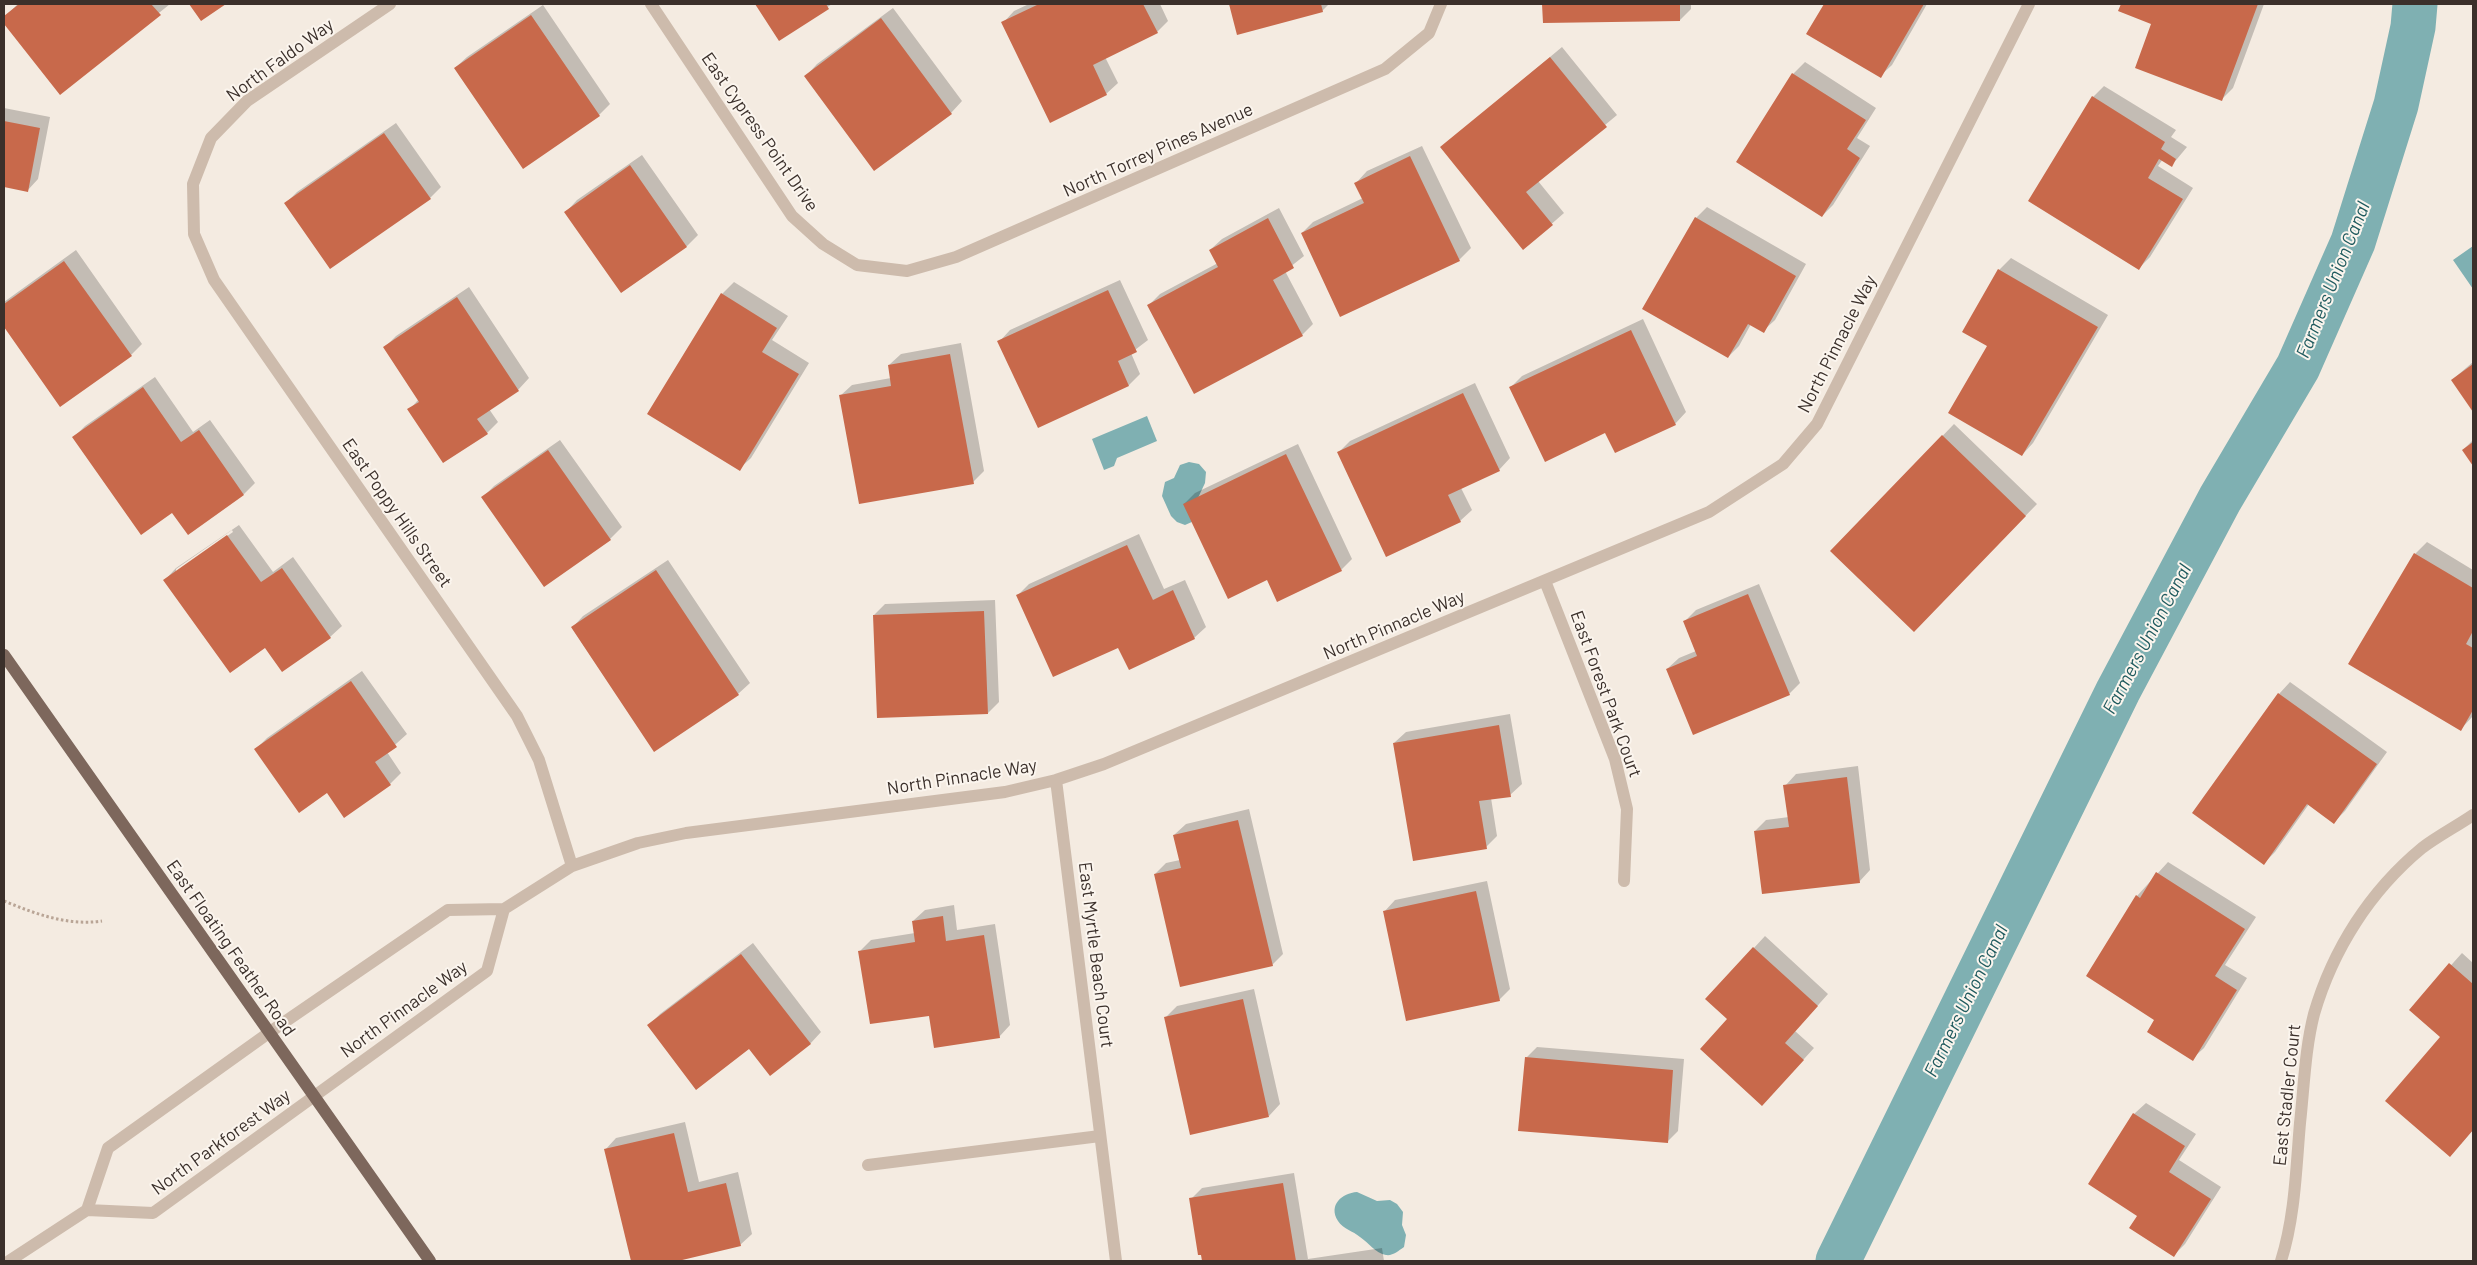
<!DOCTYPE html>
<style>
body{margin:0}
#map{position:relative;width:2477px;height:1265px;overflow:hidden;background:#f4ebe1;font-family:Barlow,sans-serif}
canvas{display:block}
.frame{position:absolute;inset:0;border:5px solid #3b302b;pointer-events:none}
</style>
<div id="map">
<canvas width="2477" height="1265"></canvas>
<div class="frame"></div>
</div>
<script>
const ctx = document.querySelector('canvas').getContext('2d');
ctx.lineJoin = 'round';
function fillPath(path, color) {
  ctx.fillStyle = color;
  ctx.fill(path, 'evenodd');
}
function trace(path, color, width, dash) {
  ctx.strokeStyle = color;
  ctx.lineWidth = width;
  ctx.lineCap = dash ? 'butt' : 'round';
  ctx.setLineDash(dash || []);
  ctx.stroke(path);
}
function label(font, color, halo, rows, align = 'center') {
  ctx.font = font + ' Barlow,sans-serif';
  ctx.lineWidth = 4;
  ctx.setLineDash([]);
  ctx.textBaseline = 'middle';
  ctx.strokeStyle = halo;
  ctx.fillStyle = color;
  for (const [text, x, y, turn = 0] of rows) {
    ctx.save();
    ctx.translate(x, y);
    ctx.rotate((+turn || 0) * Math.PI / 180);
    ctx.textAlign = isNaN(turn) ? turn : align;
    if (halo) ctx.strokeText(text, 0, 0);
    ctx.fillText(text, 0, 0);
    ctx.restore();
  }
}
fillPath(new Path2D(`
 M 2473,246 L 2473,289 L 2453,260 Z
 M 1147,416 L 1157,441 L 1117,458 L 1114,466 L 1104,470 L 1092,439 Z
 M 1189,462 L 1199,464 L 1206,472 L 1205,483 L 1197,500 L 1194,521 L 1185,525 L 1177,522 L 1171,516 L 1162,496 L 1165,482 L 1174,478 L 1180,465 Z
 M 1357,1192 L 1377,1201 L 1390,1200 L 1397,1204 L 1403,1212 L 1402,1225 L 1406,1235 L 1404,1247 C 1398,1251 1393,1256 1386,1255 C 1375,1253 1369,1243 1360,1237 C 1353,1231 1343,1229 1338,1221 C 1328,1205 1342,1193 1357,1192 Z`), '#7fb0b2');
fillPath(new Path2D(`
 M 18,4 L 170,4 L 60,93 L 4,22 L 4,17 Z
 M 756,4 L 832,4 L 779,40 Z
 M 1029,4 L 1160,4 L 1168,21 L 1157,32 L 1105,57 L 1118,83 L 1106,94 L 1003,23 L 1014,11 Z
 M 1230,4 L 1329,4 L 1322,11 L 1238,33 Z
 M 1543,4 L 1691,4 L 1691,9 L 1680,20 L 1544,22 Z
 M 1825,4 L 1927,4 L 1892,65 L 1880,76 L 1808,34 Z
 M 2122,4 L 2264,4 L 2233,88 L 2222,99 L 2153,23 L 2119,11 Z
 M 543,5 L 610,104 L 599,115 L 455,68 L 467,57 Z
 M 893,8 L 962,101 L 951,113 L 806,76 L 817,64 Z
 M 1562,47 L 1617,115 L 1538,181 L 1564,213 L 1524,248 L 1442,147 Z
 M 1805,62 L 1876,108 L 1857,138 L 1870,146 L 1833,205 L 1822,216 L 1737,162 L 1793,74 Z
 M 2104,86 L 2176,130 L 2171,137 L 2187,147 L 2172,165 L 2163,159 L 2158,166 L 2193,188 L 2150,257 L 2139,268 L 2093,97 Z
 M 4,108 L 50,117 L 38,179 L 27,191 L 4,186 Z
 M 396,123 L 441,187 L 430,198 L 286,203 L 297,192 Z
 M 1422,146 L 1471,248 L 1459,260 L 1302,233 L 1313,222 L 1363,198 L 1356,183 L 1367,171 Z
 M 642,155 L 698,235 L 687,246 L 622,292 L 566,212 L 577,200 Z
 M 1707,207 L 1806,264 L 1775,320 L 1763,331 L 1751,324 L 1739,346 L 1728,357 L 1696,218 Z
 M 1279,208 L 1304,256 L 1285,271 L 1313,324 L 1302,335 L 1148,306 L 1160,294 L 1218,263 L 1210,250 L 1222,239 Z
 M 76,250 L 142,344 L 131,355 L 61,405 L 4,325 L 4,302 Z
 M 2011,258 L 2108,315 L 2033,443 L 2022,455 L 1988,346 L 1964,332 L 1999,270 Z
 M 1120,280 L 1148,340 L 1131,353 L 1140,374 L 1129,385 L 1038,427 L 999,342 L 1010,330 Z
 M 734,282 L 788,316 L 772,340 L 809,363 L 751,458 L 739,469 L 649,413 L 722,294 Z
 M 469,287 L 529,378 L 518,390 L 489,409 L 498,422 L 487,433 L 409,410 L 419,399 L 385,347 L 396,336 Z
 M 1643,319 L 1686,412 L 1675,424 L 1606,432 L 1511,387 L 1522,376 Z
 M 961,343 L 984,471 L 973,482 L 840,396 L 852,385 L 891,378 L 889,365 L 901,354 Z
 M 2473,362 L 2473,409 L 2452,380 Z
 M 155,377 L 193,432 L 210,420 L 255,483 L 244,494 L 173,512 L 74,437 L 85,426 Z
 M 1475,383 L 1510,458 L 1499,470 L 1461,488 L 1472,510 L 1460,521 L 1339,452 L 1350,441 Z
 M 1954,424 L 2037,504 L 1925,619 L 1832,551 Z
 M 560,440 L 622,527 L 610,539 L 544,585 L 483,497 L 494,486 Z
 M 2473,440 L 2473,464 L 2463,450 Z
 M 1298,444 L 1352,559 L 1341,570 L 1268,579 L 1184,504 L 1195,493 Z
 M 239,525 L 273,572 L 293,557 L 342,626 L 330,637 L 266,647 L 165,580 L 176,568 ZM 232,530 L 233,532 L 176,572 L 176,569 Z
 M 1139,534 L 1164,589 L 1185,580 L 1206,627 L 1194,638 L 1119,646 L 1017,596 L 1029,584 Z
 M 2427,542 L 2473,570 L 2473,716 L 2461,729 L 2350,663 L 2415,554 Z
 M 668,560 L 750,683 L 738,694 L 654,750 L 572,628 L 583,616 Z
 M 1759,584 L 1800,683 L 1789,694 L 1667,669 L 1679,658 L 1696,651 L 1685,621 L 1696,610 Z
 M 995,600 L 999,702 L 988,713 L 874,615 L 885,604 Z
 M 362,671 L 407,734 L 387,752 L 401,773 L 390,784 L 328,792 L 256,749 L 267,738 Z
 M 2290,682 L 2387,752 L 2345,811 L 2334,822 L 2309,804 L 2275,852 L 2264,863 L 2279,694 Z
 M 1510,714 L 1522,784 L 1510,795 L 1491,798 L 1497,836 L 1486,847 L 1394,743 L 1406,732 Z
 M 1858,766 L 1870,870 L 1859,882 L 1755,831 L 1766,820 L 1789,817 L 1785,786 L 1796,774 Z
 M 1249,809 L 1283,954 L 1272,965 L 1155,874 L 1166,863 L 1180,860 L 1174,835 L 1186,824 Z
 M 2168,862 L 2256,917 L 2225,965 L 2247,978 L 2204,1048 L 2192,1059 L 2156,1019 L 2137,896 Z
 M 1487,881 L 1510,989 L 1499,1000 L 1384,912 L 1395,900 Z
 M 954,905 L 957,930 L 995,924 L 1010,1025 L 999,1037 L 930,1014 L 860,951 L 871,940 L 915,933 L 913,921 L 925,910 Z
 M 1765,936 L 1828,994 L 1795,1031 L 1814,1048 L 1773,1093 L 1729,1019 L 1707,999 Z
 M 753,943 L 821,1032 L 810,1044 L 649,1025 L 660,1014 Z
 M 2462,953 L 2473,963 L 2473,1130 L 2461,1144 L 2442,1037 L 2411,1010 Z
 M 1254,989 L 1280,1104 L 1269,1116 L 1166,1017 L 1177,1006 Z
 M 1537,1047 L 1684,1059 L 1678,1131 L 1667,1142 L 1526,1058 Z
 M 2146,1103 L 2196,1134 L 2179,1160 L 2221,1187 L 2185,1244 L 2174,1255 L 2138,1216 L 2134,1114 Z
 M 685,1122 L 699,1182 L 738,1172 L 752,1234 L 740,1245 L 673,1261 L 632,1261 L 605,1150 L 616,1138 Z
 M 1294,1173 L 1308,1259 L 1382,1248 L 1384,1261 L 1203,1261 L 1191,1199 L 1202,1188 Z`), '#0003');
trace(new Path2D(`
 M 1838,1261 L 2118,691 L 2220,499 L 2298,367 L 2353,242 L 2396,105 L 2413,27 L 2415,4`), '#7fb0b2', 45);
fillPath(new Path2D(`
 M 19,4 L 151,4 L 161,15 L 60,95 L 4,24 L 4,16 Z
 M 189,4 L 226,4 L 201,21 Z
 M 755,4 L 826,4 L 829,9 L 779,41 Z
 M 1039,4 L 1143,4 L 1158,33 L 1093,65 L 1107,95 L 1050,123 L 1001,22 Z
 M 1229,4 L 1321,4 L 1323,12 L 1237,35 Z
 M 1542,4 L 1680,4 L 1680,21 L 1543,23 Z
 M 1824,4 L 1924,4 L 1881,78 L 1806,34 Z
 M 2121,4 L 2258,4 L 2222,101 L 2135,68 L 2151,24 L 2118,11 Z
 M 531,15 L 600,116 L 523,169 L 454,68 Z
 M 881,18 L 952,114 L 874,171 L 804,76 Z
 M 1550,57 L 1607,127 L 1526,192 L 1553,225 L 1523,250 L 1440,147 Z
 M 1792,73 L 1866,120 L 1847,149 L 1860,158 L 1822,217 L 1736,162 Z
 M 2092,96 L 2165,142 L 2161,149 L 2176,159 L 2172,167 L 2159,159 L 2148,178 L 2183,199 L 2139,270 L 2028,201 Z
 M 4,121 L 40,128 L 28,192 L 4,187 Z
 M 384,133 L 431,199 L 330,269 L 284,203 Z
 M 1410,156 L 1460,261 L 1340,317 L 1301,233 L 1364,203 L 1354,183 Z
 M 630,165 L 687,247 L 621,293 L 564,212 Z
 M 1695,217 L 1796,276 L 1764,333 L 1748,324 L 1728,358 L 1642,309 Z
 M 1268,218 L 1294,268 L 1273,280 L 1303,336 L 1194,394 L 1147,305 L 1218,267 L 1209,250 Z
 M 64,261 L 132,356 L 60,407 L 4,327 L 4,304 Z
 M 1998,269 L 2098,327 L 2022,456 L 1948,413 L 1987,346 L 1962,332 Z
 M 1108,290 L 1137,352 L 1118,361 L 1129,386 L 1038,428 L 997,341 Z
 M 721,293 L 777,328 L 762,352 L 799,374 L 740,471 L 647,414 Z
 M 457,297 L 519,391 L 477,419 L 488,434 L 443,463 L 407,409 L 419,402 L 383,347 Z
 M 1631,330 L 1676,425 L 1615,453 L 1605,433 L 1545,462 L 1509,387 Z
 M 950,354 L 974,484 L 859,504 L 839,395 L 891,386 L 888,365 Z
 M 2473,364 L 2473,412 L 2451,380 Z
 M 143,387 L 181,442 L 199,430 L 244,495 L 188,535 L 172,513 L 141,535 L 72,437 Z
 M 1463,393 L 1500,471 L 1448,495 L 1461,522 L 1386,557 L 1337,452 Z
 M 1942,435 L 2026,516 L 1914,632 L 1830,551 Z
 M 2473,442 L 2473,466 L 2462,450 Z
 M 548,450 L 611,540 L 544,587 L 481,497 Z
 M 1286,454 L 1342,571 L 1277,602 L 1267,580 L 1228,599 L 1183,504 Z
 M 227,535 L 261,582 L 282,568 L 331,638 L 282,672 L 265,648 L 230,673 L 163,580 Z
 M 1127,545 L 1153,600 L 1173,590 L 1195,639 L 1129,670 L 1118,648 L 1053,677 L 1016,595 Z
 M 2414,553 L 2473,588 L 2473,631 L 2466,644 L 2473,648 L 2473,710 L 2461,731 L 2348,664 Z
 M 656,570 L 739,695 L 654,752 L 571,627 Z
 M 1748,594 L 1790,695 L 1693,735 L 1666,669 L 1697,656 L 1683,621 Z
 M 984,611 L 988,714 L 877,718 L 873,615 Z
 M 351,681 L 397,747 L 375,762 L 391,785 L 344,818 L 327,793 L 299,813 L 254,749 Z
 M 2278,693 L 2377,764 L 2334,824 L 2307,804 L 2264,865 L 2192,813 Z
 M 1499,725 L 1511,797 L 1479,801 L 1487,849 L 1413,861 L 1393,743 Z
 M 1847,777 L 1860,883 L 1762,894 L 1754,831 L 1789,827 L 1783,785 Z
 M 1238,820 L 1273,966 L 1180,987 L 1154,874 L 1181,868 L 1173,835 Z
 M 2156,872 L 2245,929 L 2215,976 L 2237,990 L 2193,1061 L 2147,1032 L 2154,1020 L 2086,976 L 2136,895 L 2140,898 Z
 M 1476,891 L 1500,1001 L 1406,1021 L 1383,911 Z
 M 943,916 L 946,941 L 984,935 L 1000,1038 L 934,1048 L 929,1016 L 870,1024 L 858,951 L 915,942 L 912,921 Z
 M 1753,947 L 1818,1006 L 1785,1043 L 1804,1060 L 1762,1106 L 1700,1049 L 1727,1019 L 1705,999 Z
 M 741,954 L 811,1044 L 770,1076 L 749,1049 L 696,1090 L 647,1025 Z
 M 2449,963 L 2473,984 L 2473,1130 L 2450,1157 L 2385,1101 L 2440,1037 L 2409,1010 Z
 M 1243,999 L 1269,1117 L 1190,1135 L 1164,1017 Z
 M 1525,1057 L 1673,1070 L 1668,1143 L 1518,1131 Z
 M 2133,1113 L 2185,1146 L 2169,1172 L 2211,1199 L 2174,1257 L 2129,1228 L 2137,1216 L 2088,1184 Z
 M 674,1133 L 688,1192 L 726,1183 L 741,1246 L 678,1261 L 631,1261 L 604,1149 Z
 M 1283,1183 L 1296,1261 L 1202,1261 L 1201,1255 L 1198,1255 L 1189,1198 Z`), '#c8694b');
trace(new Path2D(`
 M 4,901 C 36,914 67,926 102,921`), '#b9a596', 3, [2.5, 2.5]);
trace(new Path2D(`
 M 390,4 L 247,101 L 211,138 L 193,184 L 194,234 L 214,280 L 517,716 L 539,760 L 572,866
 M 651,4 L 792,216 L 823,244 L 857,265 L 907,271 L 956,257 L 1385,69 L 1429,33 L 1441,4
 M 1545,581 L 1615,759 L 1627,809 L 1624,881
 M 1056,780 L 1116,1261
 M 504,909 L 572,866 L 638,843 L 686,833 L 1005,792 L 1056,780 L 1104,764 L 1709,512 L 1783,464 L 1817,424 L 2029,4
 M 868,1165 L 1100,1136
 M 9,1261 L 87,1210 L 153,1213 L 487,971 L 504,909 L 448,910 L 270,1032 L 108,1148 L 87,1210
 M 2281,1261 C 2295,1217 2296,1169 2300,1123 C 2304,1087 2305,1049 2314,1014 C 2333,949 2370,891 2422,848 C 2438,836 2457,826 2473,815`), '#cdbbac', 12);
trace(new Path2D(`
 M 4,655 L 430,1261`), '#7d675c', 12);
label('18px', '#3b302b', '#fbf5ee', [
 ["North Faldo Way",280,60,-36],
 ["East Cypress Point Drive",760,132,55],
 ["North Torrey Pines Avenue",1158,150,-24],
 ["North Pinnacle Way",1837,344,-63],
 ["East Poppy Hills Street",397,513,55],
 ["North Pinnacle Way",1394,625,-23],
 ["East Forest Park Court",1606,694,70],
 ["North Pinnacle Way",962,777,-9],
 ["East Floating Feather Road",231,948,55],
 ["East Myrtle Beach Court",1096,955,83],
 ["North Pinnacle Way",404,1009,-36],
 ["East Stadler Court",2287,1095,-84],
 ["North Parkforest Way",221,1142,-36]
]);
label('italic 19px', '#1f5a5e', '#fbf5ee', [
 ["Farmers Union Canal",2333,280,-68],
 ["Farmers Union Canal",2147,639,-62],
 ["Farmers Union Canal",1966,1001,-64]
]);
</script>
